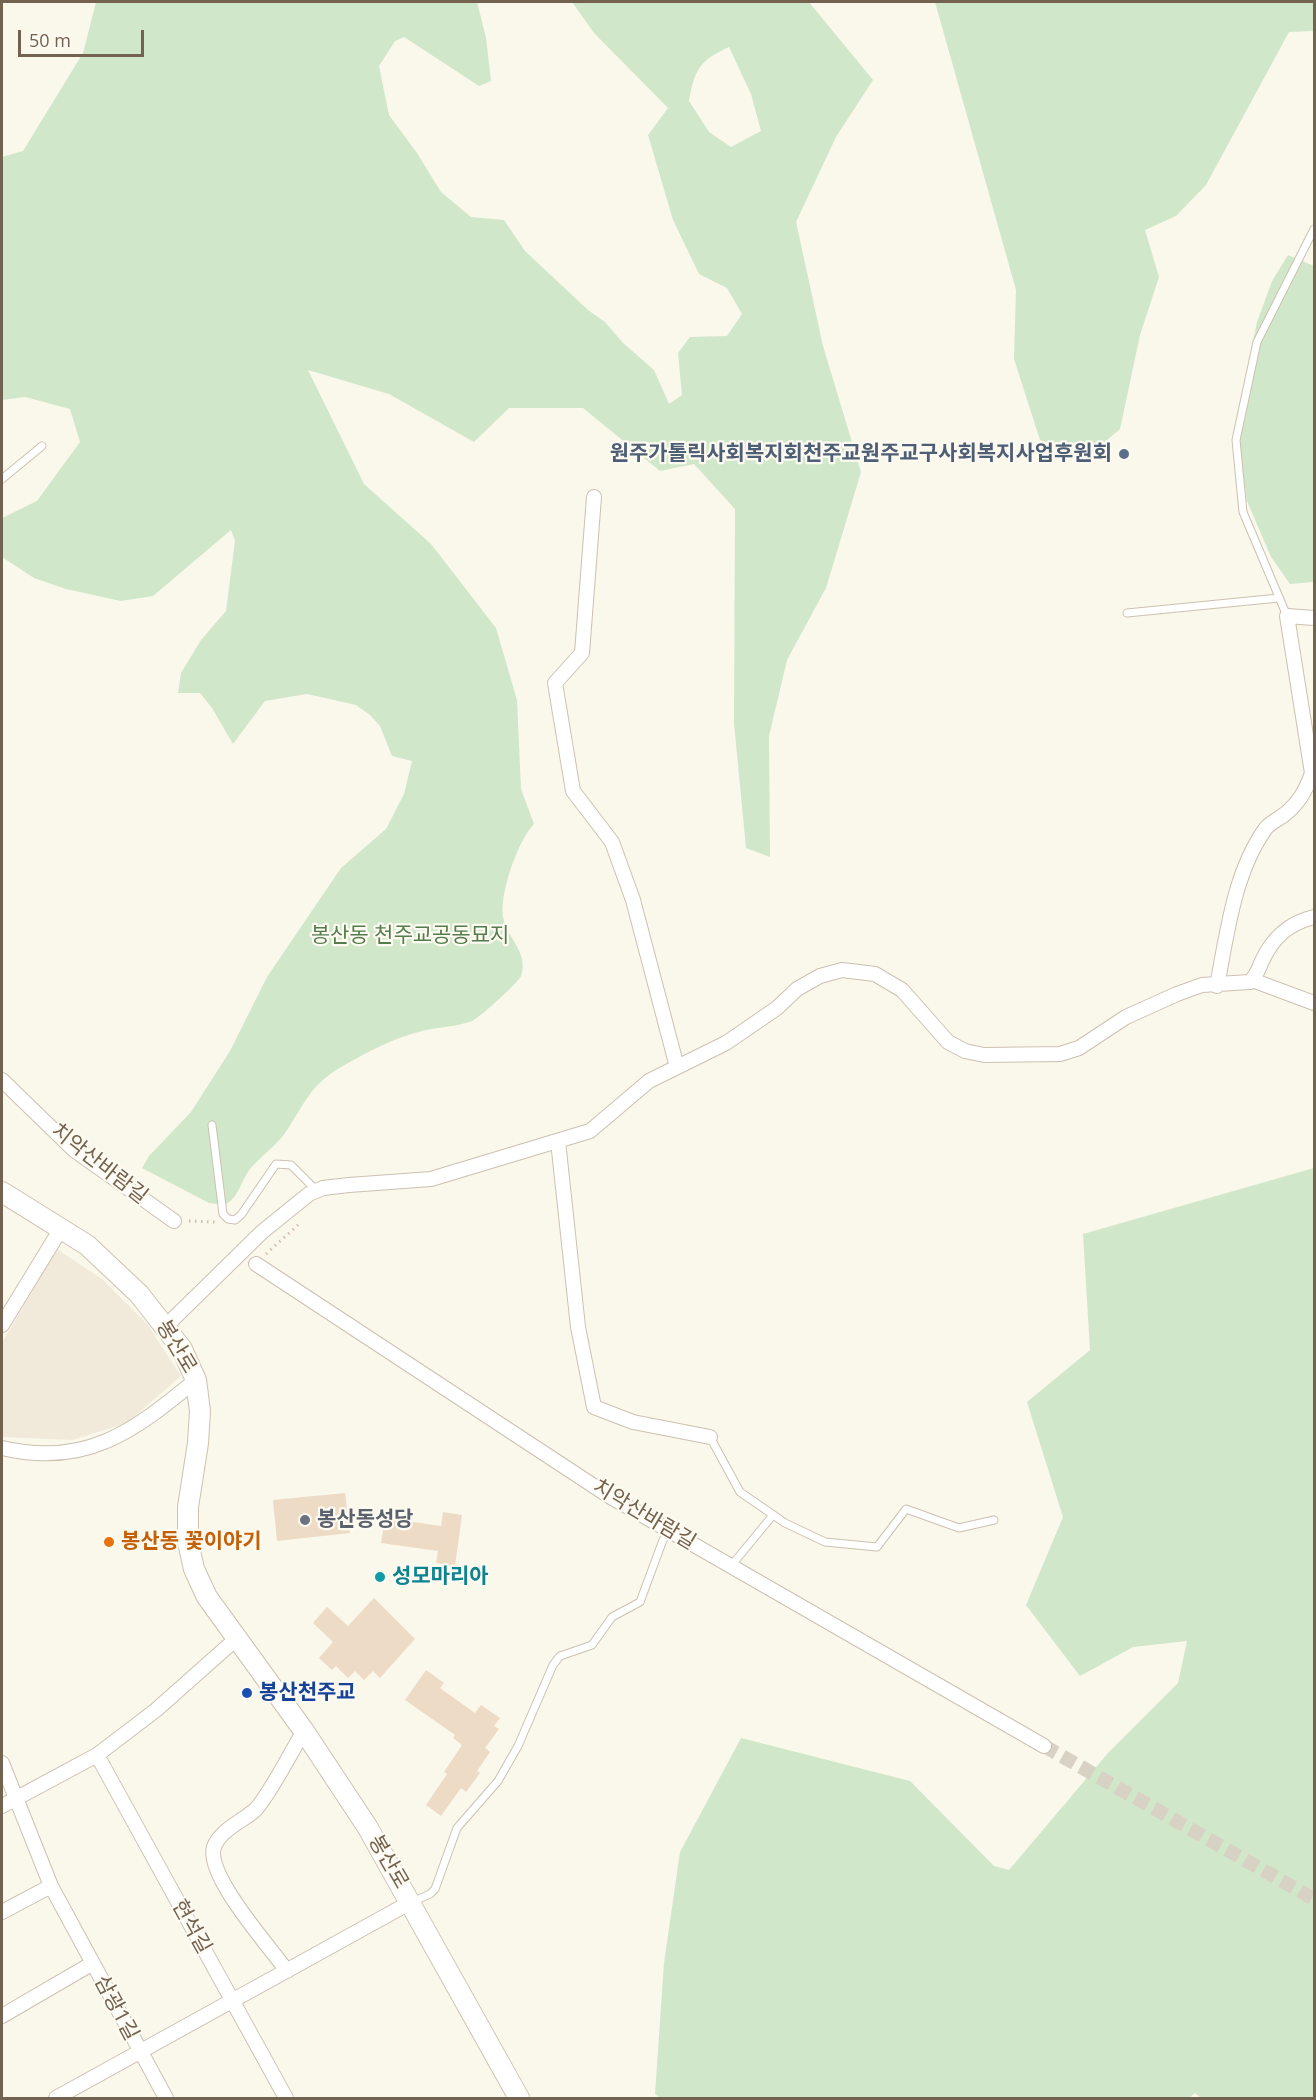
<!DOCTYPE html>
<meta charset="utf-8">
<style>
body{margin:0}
#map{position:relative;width:1316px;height:2100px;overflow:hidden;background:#faf7eb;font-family:"Open Sans",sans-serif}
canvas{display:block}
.frame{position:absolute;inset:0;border:3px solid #736250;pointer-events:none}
.scale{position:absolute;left:18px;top:30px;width:126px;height:27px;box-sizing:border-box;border:3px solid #736250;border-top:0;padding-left:8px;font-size:18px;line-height:21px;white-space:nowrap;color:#736250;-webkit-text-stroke:4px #fdfaf1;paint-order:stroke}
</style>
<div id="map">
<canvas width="1316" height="2100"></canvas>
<div class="frame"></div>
<div class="scale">50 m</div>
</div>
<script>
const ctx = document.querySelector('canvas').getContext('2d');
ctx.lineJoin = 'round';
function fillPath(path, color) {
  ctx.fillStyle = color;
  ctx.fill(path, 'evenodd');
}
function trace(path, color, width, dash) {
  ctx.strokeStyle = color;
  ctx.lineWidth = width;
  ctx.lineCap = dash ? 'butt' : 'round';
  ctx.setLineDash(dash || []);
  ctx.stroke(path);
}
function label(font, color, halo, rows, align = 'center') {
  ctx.font = font + ' "Open Sans","Noto Sans KR",sans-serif';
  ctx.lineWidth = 4.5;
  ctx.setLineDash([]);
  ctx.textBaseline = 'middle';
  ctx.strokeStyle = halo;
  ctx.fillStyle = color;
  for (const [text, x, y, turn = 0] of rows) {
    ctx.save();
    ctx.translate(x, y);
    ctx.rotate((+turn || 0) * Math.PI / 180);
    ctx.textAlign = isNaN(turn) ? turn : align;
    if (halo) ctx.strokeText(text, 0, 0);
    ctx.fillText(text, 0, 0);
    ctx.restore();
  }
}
fillPath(new Path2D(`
 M 57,1249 L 102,1279 L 147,1324 L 181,1376 L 127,1423 L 72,1440 L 2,1437 L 2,1343 Z`), '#f1eada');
fillPath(new Path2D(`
 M 96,2 L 477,2 L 486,38 L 491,81 L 479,86 L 404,37 L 395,41 L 379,66 L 389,115 L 417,153 L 441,192 L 471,217 L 504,220 L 525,251 L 588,310 L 605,322 L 623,343 L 654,370 L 669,404 L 682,395 L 678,353 L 690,337 L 727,336 L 742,314 L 727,288 L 699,274 L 673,220 L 648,135 L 668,108 L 594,33 L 572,2 L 809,2 L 873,80 L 836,137 L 796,222 L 823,346 L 861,472 L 826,588 L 787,660 L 769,736 L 770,857 L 746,848 L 734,723 L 735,509 L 694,464 L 660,471 L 583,408 L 509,408 L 474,442 L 389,394 L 308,370 L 364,484 L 431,544 L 496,628 L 517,700 L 521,789 L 534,824 C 518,840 497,898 504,921 C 509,939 529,955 521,976 C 519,982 478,1019 472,1021 C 456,1027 438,1027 422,1031 C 396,1037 367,1052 343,1066 C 310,1084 305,1104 285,1133 C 276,1146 261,1156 250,1169 C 240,1182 240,1196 225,1205 L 209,1203 L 142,1168 L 149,1156 L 191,1112 L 230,1051 L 267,977 L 341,868 L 386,829 L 404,794 L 412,761 L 392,756 L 380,726 L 370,715 L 356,705 L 307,694 L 265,701 L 233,744 L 212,708 L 200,693 L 178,693 L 181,673 L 201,640 L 226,611 L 235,541 L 231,530 L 153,596 L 121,601 L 66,589 L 34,578 L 2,557 L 2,518 L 37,501 L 80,442 L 70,409 L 25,397 L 2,400 L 2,157 L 23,151 L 83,53 ZM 729,47 L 751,94 L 761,131 L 731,147 L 709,132 L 689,101 C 695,69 699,61 729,47 Z
 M 935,2 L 1314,2 L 1314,31 L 1289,32 L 1206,185 L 1176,216 L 1145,230 L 1159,277 L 1140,335 L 1120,429 L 1086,458 L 1040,440 L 1014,359 L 1016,290 Z
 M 1288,255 L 1314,266 L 1314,582 L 1290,584 L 1271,557 L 1247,501 L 1236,425 L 1257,322 L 1272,281 Z
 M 1314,1168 L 1314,2098 L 1200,2098 L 1195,2093 L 1189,2098 L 660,2098 L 655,2094 L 664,1963 L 680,1852 L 741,1738 L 910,1781 L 994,1866 L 1009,1870 L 1108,1753 L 1178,1683 L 1187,1641 L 1133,1647 L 1080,1676 L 1026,1605 L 1063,1517 L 1027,1402 L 1090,1350 L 1083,1234 Z`), '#d1e7ca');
fillPath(new Path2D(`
 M 345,1493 L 350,1533 L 277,1541 L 273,1500 Z
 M 443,1512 L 462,1515 L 455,1566 L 436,1563 L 438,1551 L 381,1543 L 385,1518 L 441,1526 Z
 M 374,1598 L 415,1639 L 380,1678 L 373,1671 L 364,1680 L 355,1671 L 348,1678 L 336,1666 L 332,1670 L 319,1658 L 333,1642 L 313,1623 L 327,1607 L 348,1626 Z
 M 426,1670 L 444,1683 L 440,1688 L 475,1713 L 481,1705 L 500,1718 L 494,1726 L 499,1729 L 485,1748 L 490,1752 L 477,1771 L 480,1773 L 466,1792 L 461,1788 L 441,1816 L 426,1805 L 447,1774 L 444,1772 L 462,1745 L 453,1738 L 455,1735 L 405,1700 Z`), '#eddbc5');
trace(new Path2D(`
 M 1044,1746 L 1314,1899`), '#d8d2c4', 14, [14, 7]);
const lane = new Path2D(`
 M 2,479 L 42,446
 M 1127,613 L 1279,598
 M 1287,616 L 1243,512 L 1236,440 L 1257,342 L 1314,229
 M 212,1125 L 223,1214 L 228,1219 L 235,1220 L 241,1215 L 276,1164 L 291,1165 L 317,1191
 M 710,1437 L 740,1492 L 785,1523 L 825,1542 L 877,1547 L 906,1509 L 959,1528 L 994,1520
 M 731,1566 L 773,1515
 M 412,1902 L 430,1894 L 435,1889 L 457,1828 L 498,1781 L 518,1746 L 553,1665 L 560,1656 L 592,1645 L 612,1617 L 640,1602 L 663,1540 L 669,1531`);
const street = new Path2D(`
 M 594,497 L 582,653 L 555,683 L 573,791 L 612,842 L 633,900 L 677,1067
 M 1252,980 L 1314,1003
 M 1217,986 C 1227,934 1234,872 1266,828 C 1271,822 1279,819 1285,814 C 1299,803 1306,790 1312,773 L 1287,616 L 1314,618
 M 2,1080 L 74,1150 L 174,1221
 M 558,1141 L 578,1327 L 594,1407 L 633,1422 L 710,1437
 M 256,1264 L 609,1496 L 1044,1746
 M 2,1325 L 62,1227
 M 166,1326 L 262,1232 L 309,1194 L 323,1188 L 349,1185 L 431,1179 L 590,1131 L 649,1081 L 726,1043 L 777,1008 L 797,989 L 820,976 L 842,970 L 875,974 L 902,990 L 948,1042 L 965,1051 L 984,1055 L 1060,1054 L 1079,1048 L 1126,1017 L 1177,994 L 1202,985 L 1250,982 C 1257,975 1258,970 1262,961 C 1273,937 1289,923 1314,917
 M 2,1448 C 86,1468 134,1431 196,1380
 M 97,1755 L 286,2098
 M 2,1763 L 51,1886 L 166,2098
 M 2,1806 L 97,1755 L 156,1710 L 236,1639
 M 2,1912 L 51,1886
 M 287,1971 C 270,1947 205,1875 214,1847 C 220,1830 243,1821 255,1810 C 269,1796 292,1750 304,1731
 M 2,2016 L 93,1963
 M 56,2098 L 411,1902`);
const secondary = new Path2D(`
 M 2,1192 L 87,1245 L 139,1294 L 182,1349 L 196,1380 L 200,1411 L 198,1443 L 188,1507 L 188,1542 L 194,1569 L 207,1597 L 304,1731 L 368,1828 L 519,2098`);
trace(lane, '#ccc1b1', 9);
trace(street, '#ccc1b1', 16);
trace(secondary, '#cec2af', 22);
trace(new Path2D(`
 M 189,1221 L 215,1222
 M 266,1254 L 299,1224`), '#d2bfa8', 3, [1.5, 4.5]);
trace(lane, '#fff', 7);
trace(street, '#fff', 14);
trace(secondary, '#fff', 20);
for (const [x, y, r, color] of [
 [1124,454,6,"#5c6f8a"],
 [305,1520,6,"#6b7280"],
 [109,1542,6,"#e8710a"],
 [380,1577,6,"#0f9aa8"],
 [247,1693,6,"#1a4fb4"]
]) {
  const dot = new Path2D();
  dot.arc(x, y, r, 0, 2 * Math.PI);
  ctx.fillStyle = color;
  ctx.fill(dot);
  trace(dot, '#fdfaf1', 2);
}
label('bold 21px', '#4e5e75', '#fdfaf1', [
 ["원주가톨릭사회복지회천주교원주교구사회복지사업후원회",1112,454]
], 'right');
label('21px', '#547c4d', '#fdfaf1', [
 ["봉산동 천주교공동묘지",410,936]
]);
label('21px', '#736250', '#fdfaf1', [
 ["치악산바람길",99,1164,38],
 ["봉산로",176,1347,59],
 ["치악산바람길",644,1515,31],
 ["봉산로",388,1862,60],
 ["현석길",191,1927,61],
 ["삼광1길",116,2008,62]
]);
label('bold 21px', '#5b616d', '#fdfaf1', [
 ["봉산동성당",317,1520]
], 'left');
label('bold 21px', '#c56008', '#fdfaf1', [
 ["봉산동 꽃이야기",121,1542]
], 'left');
label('bold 21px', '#0d838f', '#fdfaf1', [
 ["성모마리아",392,1577]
], 'left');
label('bold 21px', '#164399', '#fdfaf1', [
 ["봉산천주교",259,1693]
], 'left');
</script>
